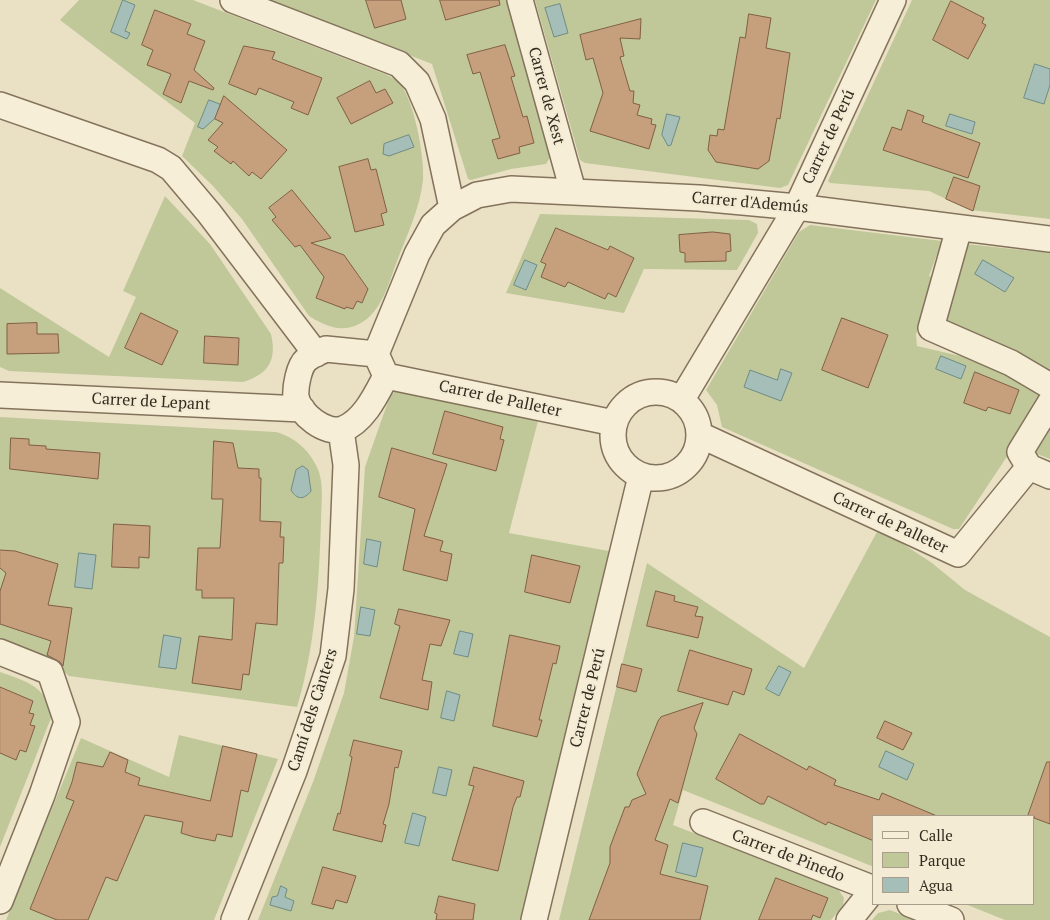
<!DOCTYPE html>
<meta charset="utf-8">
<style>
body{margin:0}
#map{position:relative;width:1050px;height:920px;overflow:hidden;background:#eae1c5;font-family:"PT Serif",serif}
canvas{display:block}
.legend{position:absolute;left:872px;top:815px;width:162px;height:90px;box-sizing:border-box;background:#f3ebd4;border:1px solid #a79e8c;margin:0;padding:6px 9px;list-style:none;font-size:15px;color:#352b1f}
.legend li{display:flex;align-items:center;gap:10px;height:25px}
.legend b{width:25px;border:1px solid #a79e8c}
</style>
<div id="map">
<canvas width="1050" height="920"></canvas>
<ul class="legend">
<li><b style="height:6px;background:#f6eed7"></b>Calle</li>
<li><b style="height:14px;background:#c0c899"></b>Parque</li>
<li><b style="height:14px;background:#a6beb8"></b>Agua</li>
</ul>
</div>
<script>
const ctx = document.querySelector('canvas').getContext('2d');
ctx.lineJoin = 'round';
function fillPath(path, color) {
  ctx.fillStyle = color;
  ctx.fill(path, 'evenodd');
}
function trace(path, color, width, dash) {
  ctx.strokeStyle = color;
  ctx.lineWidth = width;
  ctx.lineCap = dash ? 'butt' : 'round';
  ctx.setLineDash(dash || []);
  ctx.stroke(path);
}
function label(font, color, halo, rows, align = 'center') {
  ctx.font = font + ' "PT Serif",serif';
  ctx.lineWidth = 4;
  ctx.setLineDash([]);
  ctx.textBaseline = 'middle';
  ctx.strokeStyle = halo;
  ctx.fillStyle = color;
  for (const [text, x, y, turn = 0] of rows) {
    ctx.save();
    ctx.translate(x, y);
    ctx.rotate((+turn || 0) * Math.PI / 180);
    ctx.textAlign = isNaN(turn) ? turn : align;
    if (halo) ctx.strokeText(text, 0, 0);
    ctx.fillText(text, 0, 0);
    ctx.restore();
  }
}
fillPath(new Path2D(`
 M 79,0 L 193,0 L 385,74 C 389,76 395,79 398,82 C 414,96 425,159 423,180 C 420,209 406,237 396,264 C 388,285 381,313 359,324 C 341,333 325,326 309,316 L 242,219 L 212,185 L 182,156 L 195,123 L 60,20 Z
 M 269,0 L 506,0 L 550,157 L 546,164 L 511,169 L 471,180 L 468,179 L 432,64 Z
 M 535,0 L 876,0 L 788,185 L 780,188 L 585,163 L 580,160 Z
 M 912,0 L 1050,0 L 1050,219 L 970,210 L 929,191 L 830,183 L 828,181 Z
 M 165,196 L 210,244 L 271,334 C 277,360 269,374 243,382 L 9,371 L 0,367 L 0,288 L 109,357 L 136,297 L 123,291 Z
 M 540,214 L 749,220 L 757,224 L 758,233 L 737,270 L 644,269 L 624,313 L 506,293 Z
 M 810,225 L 942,241 L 929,276 L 938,279 L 916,334 L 917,346 L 995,364 L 1047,396 L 959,529 L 953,529 L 722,427 L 717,405 L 706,390 L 799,232 Z
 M 966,244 L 1050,253 L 1050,374 L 940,317 Z
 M 409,387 L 538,421 L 509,533 L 614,552 L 524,920 L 258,920 L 313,782 L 344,693 L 354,637 L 365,467 L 390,396 L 397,389 Z
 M 1050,415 L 1050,459 L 1029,451 Z
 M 0,417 L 276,432 C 296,437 312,453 319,472 C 324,488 321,506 321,522 C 319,584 315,648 297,707 L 69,676 L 47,657 L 0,638 Z
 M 879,528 L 932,563 L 965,590 L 1050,637 L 1050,920 L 1005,920 L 965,904 L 1034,904 L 1034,816 L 874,816 L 874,867 L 683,790 L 673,825 L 838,889 L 844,898 L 843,905 L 831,920 L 559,920 L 647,563 L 804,668 Z
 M 0,672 C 26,681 49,687 51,718 L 0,847 Z
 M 179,735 L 278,759 L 214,920 L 6,920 L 81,738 L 169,777 Z
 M 890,910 L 915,920 L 872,920 L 878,913 Z`), '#c0c899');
const water = new Path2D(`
 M 123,0 L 135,5 L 125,31 L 130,33 L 127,39 L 111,32 Z
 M 560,4 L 568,33 L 554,37 L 545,8 Z
 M 1035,64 L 1050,69 L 1050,85 L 1044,104 L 1024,98 Z
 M 209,100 L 222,105 L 221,113 L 203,129 L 198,127 Z
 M 667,114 L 680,117 L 671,145 L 668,146 L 662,135 Z
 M 950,114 L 975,122 L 972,134 L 946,126 Z
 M 409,135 L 414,147 L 389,156 L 383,154 L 384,144 Z
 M 525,260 L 537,265 L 526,290 L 514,285 Z
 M 983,260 L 1014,278 L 1005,292 L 975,274 Z
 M 941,356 L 966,366 L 961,379 L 936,369 Z
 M 781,369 L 792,373 L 781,401 L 744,387 L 750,370 L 777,380 Z
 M 303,466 L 308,470 L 311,491 C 304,500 297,500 291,490 L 296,470 Z
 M 367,539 L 381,542 L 377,567 L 364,564 Z
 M 79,553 L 96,555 L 92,589 L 75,587 Z
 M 361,607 L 375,610 L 370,636 L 357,634 Z
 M 460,631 L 473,634 L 468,657 L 454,654 Z
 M 164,635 L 181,638 L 176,669 L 159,667 Z
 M 779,666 L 791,672 L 779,696 L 766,689 Z
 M 447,691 L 460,695 L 454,721 L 441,718 Z
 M 886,751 L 914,764 L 907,780 L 879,767 Z
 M 439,767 L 452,770 L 446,796 L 433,793 Z
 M 413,813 L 426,817 L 419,846 L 405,843 Z
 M 683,843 L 703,848 L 696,877 L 676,872 Z
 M 281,886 L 287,889 L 285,897 L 294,901 L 291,911 L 270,905 L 272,897 L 277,896 Z`);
fillPath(water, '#a6beb8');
trace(water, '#6e8c86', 1);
const building = new Path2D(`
 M 366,0 L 401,0 L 406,19 L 375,28 Z
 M 440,0 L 499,0 L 500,5 L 446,20 Z
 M 951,1 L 984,18 L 982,23 L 986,25 L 968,59 L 933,40 Z
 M 155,10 L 191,24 L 187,34 L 205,41 L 194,70 L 214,88 L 213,90 L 189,81 L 181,103 L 163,94 L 171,74 L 147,65 L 153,50 L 142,45 Z
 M 749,14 L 771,18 L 766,48 L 790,53 L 780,119 L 777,118 L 769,161 L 758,169 L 716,162 L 708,150 L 710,135 L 717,136 L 718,129 L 724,130 L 740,37 L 745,38 Z
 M 641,19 L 640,39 L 620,38 L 624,56 L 620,57 L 630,91 L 634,91 L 633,103 L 640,105 L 637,115 L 652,119 L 651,124 L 656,125 L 649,149 L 590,131 L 603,93 L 593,58 L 586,60 L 580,35 Z
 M 505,45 L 515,76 L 511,77 L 523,117 L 527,116 L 534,143 L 519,147 L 520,153 L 498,159 L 492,140 L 500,138 L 480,72 L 473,74 L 467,55 Z
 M 244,46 L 275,52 L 272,59 L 322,78 L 308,115 L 291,108 L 294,102 L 259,88 L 256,95 L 229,84 Z
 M 370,81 L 376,93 L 385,89 L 393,103 L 351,124 L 337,98 Z
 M 224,96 L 287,150 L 261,179 L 252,172 L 249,176 L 233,161 L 231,164 L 214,151 L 218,147 L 208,140 L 223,123 L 215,119 Z
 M 908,110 L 924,116 L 922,122 L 980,143 L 968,178 L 883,150 L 892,127 L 901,130 Z
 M 368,159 L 371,170 L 376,169 L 387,212 L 381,214 L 384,225 L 355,232 L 339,167 Z
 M 954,177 L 980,186 L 973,211 L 946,199 Z
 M 292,190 L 331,238 L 311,243 L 344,255 L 368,289 L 362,303 L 357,301 L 353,309 L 346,307 L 345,309 L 316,298 L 324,277 L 300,245 L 295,247 L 272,220 L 276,217 L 269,208 Z
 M 556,228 L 608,250 L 610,246 L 634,258 L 616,297 L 608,293 L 605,299 L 568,282 L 565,287 L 541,277 L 546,264 L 541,262 Z
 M 713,232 L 730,234 L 731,251 L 726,252 L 726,261 L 685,262 L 685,253 L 680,252 L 679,235 Z
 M 141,313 L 178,331 L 162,365 L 125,348 Z
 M 842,318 L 888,335 L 868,388 L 822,370 Z
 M 37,323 L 37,334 L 58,334 L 59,353 L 7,354 L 7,324 Z
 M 205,336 L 239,338 L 238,365 L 204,363 Z
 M 975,372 L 1019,390 L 1010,414 L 988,407 L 986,411 L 964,403 Z
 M 445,411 L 503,427 L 500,439 L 504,440 L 496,471 L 433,454 Z
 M 11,438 L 29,439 L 29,445 L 46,446 L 46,449 L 100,453 L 98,479 L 10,469 Z
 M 214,441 L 233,443 L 238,468 L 259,469 L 259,478 L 261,478 L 260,521 L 281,522 L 280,537 L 284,537 L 283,563 L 279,563 L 277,625 L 256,623 L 249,675 L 243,674 L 241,690 L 192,683 L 199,636 L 232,640 L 234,598 L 202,598 L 202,590 L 196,590 L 198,548 L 220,548 L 223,499 L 212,499 Z
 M 392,448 L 447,464 L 424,536 L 443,541 L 440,551 L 452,554 L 447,581 L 403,570 L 415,509 L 379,497 Z
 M 114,524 L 150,526 L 149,558 L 139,557 L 139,568 L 112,567 Z
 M 0,550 L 15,551 L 58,564 L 48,605 L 72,608 L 63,666 L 60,662 L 47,655 L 51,641 L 0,624 L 0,591 L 6,573 L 0,568 Z
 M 532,555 L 580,566 L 570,603 L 525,592 Z
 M 656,591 L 675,596 L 674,601 L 698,607 L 695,616 L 703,617 L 698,638 L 647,626 Z
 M 399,609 L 450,620 L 441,646 L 430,644 L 422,680 L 432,682 L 428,710 L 380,698 L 400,626 L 395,624 Z
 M 510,635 L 560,646 L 556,664 L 553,663 L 539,720 L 542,720 L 537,737 L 493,726 Z
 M 690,650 L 752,669 L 744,695 L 733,691 L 728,705 L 678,691 Z
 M 622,664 L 642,669 L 636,692 L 617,687 Z
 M 0,687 L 33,701 L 29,713 L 34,714 L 30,725 L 35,726 L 26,752 L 20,750 L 16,760 L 0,753 Z
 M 703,703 L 694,728 L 697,734 L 678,803 L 670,799 L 655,840 L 668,845 L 660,874 L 708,886 L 700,920 L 589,920 L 610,863 L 610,847 L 625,807 L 629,807 L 632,800 L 646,794 L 637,774 L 658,721 L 661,717 Z
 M 885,721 L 912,733 L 903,750 L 877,738 Z
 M 740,734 L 807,770 L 809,766 L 836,780 L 834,785 L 879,800 L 882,793 L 937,816 L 874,816 L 874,841 L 828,822 L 826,825 L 768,796 L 764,804 L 760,804 L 716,779 Z
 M 354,740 L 402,751 L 398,768 L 395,767 L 389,804 L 383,824 L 386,825 L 382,842 L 333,830 L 338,813 L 340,814 L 348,777 L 352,757 L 350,756 Z
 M 223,746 L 257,754 L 248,792 L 241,790 L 232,837 L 217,834 L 215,841 L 194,837 L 181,833 L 183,822 L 145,815 L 117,881 L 106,877 L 88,920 L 57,920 L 30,909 L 74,801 L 66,798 L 72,782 L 77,762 L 103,767 L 110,752 L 128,760 L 125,772 L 140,778 L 138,785 L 210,801 Z
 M 1047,762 L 1050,762 L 1050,824 L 1034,818 L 1034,816 L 1028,816 Z
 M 474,767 L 524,781 L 520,797 L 517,797 L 513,807 L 498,871 L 452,860 L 474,786 L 469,785 Z
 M 323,867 L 356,876 L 347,903 L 336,900 L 333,909 L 312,904 Z
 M 776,878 L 828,898 L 820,918 L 813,915 L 811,920 L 759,920 Z
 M 439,896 L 475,904 L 473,920 L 436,920 L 437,914 L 435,913 Z`);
fillPath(building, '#c69f7d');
trace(building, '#815f44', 1);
const minor = new Path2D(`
 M 233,0 L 399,64 L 417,82 L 433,119 L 452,208
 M 520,0 L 573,191
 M 0,105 L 158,160 L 171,168 L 209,213 L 316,354
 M 959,228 L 931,328 L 1011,363 L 1050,386
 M 326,349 L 376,354 L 386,376 C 376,395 364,421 343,429 C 326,435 299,414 296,397 C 295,387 299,366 306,360 C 311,355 320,352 326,349 Z
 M 376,354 L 417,254 L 433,225 L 452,208 L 477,195 L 511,189 L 699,198 L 797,207 L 1050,239
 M 386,376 L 614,423
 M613 435a43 43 0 1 1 86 0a43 43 0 1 1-86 0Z
 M 0,395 L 302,409
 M 682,399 L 797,207 L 893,0
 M 700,435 L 958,554 L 1029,467 L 1050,476
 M 1029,467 L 1020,452 L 1050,403
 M 0,652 L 50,672 L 67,722 L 42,795 L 0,901
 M 703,822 L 874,889 L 849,920
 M 910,904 L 951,920
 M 234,920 L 294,771 L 333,656 L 341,589 L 346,465 L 341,430
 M 534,920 L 641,476`);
trace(minor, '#84735c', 28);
trace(minor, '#f6eed7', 25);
label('16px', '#352b1f', '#f3ebd4', [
 ["Carrer de Xest",546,96,75],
 ["Carrer de Perú",829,137,-65],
 ["Carrer d'Ademús",750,203,5],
 ["Carrer de Palleter",500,399,12],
 ["Carrer de Lepant",151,402,3],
 ["Carrer de Palleter",890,523,25],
 ["Carrer de Perú",588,698,-76],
 ["Camí dels Cànters",313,710,-72],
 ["Carrer de Pinedo",788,856,21]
]);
</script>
